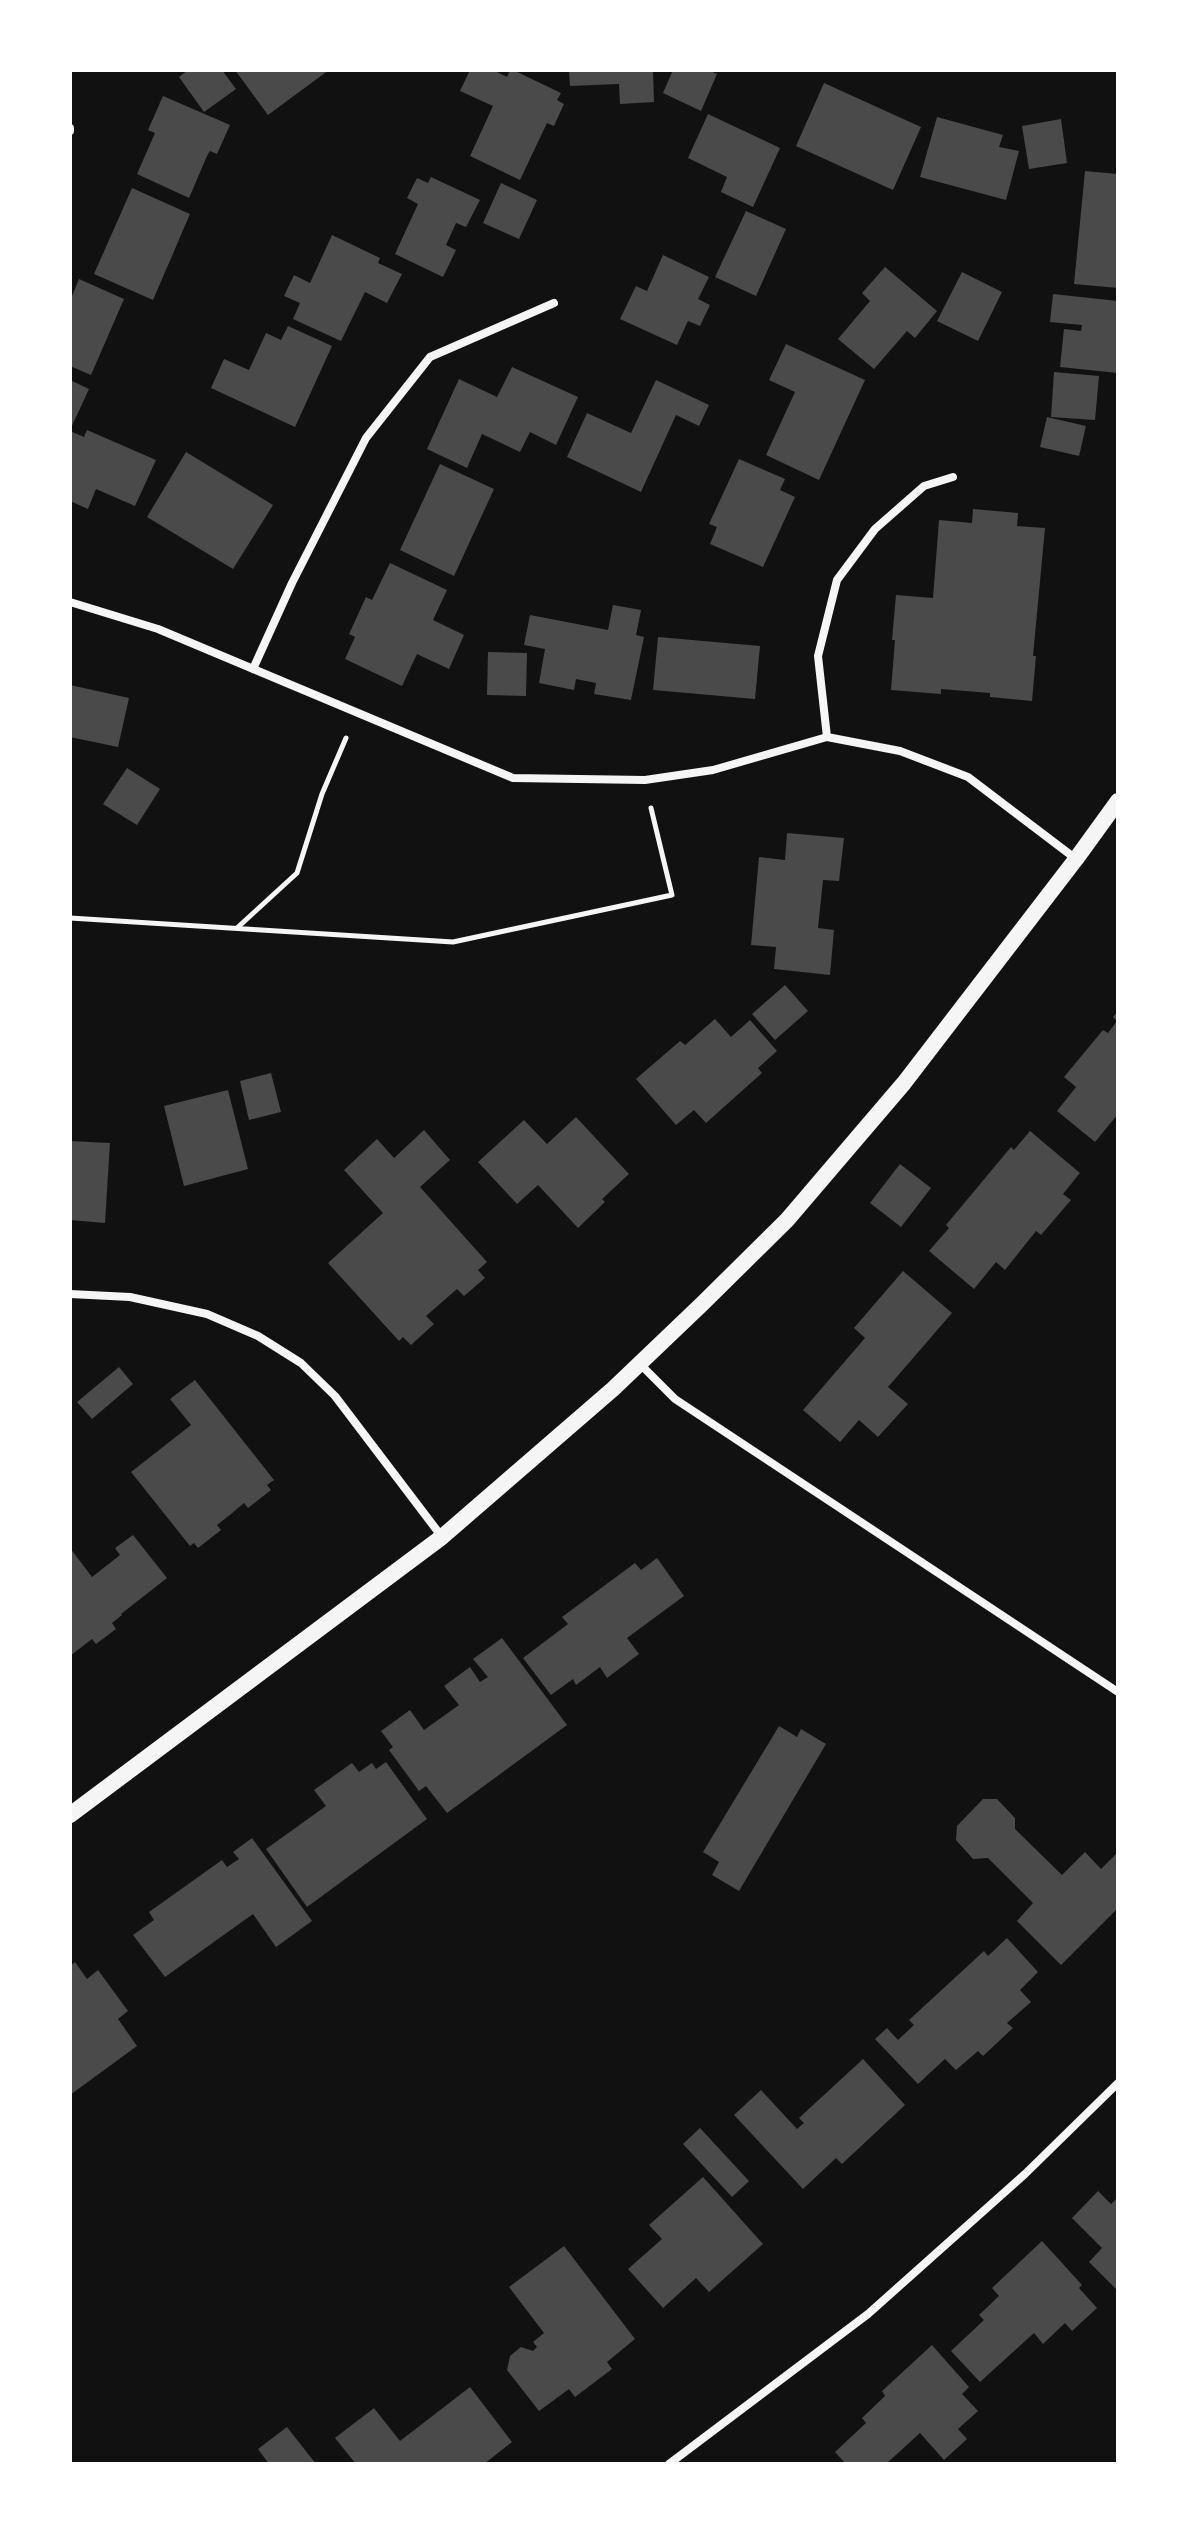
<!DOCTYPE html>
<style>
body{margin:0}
#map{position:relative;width:1188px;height:2534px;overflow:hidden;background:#111;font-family:Spectral,serif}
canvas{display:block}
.frame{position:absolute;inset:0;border:72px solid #fff;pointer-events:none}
</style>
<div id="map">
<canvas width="1188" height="2534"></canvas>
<div class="frame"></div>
</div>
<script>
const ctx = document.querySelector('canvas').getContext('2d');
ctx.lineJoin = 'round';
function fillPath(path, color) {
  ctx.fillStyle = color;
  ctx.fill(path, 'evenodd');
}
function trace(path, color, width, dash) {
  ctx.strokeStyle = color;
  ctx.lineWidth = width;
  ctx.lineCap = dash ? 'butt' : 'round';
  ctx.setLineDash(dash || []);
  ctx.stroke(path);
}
fillPath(new Path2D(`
 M 188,70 L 222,70 L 236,89 L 204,112 L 179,77 Z
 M 235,70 L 329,70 L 268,115 Z
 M 470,70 L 493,70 L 507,77 L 510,70 L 513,70 L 561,93 L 557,100 L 564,104 L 554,126 L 547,123 L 520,180 L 470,156 L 493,106 L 460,91 Z
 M 569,70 L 653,70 L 654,102 L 620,104 L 619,84 L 570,86 Z
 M 673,70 L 708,70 L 717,74 L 701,111 L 663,93 Z
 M 824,83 L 921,127 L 893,190 L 796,146 Z
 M 163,96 L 230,125 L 217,154 L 210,151 L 207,156 L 189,198 L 137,174 L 155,133 L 148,130 Z
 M 708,114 L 780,148 L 753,207 L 721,192 L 727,177 L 688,158 Z
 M 937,117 L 1003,135 L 999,147 L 1019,151 L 1006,200 L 920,177 Z
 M 1061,119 L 1067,163 L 1029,169 L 1022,126 Z
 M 1085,171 L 1118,174 L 1118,288 L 1074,284 Z
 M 431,177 L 480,200 L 466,227 L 456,223 L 446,245 L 456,250 L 443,277 L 395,254 L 418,204 L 407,198 L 417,178 L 428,183 Z
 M 501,183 L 537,200 L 519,239 L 483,223 Z
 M 132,188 L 190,214 L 153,300 L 94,274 Z
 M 746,211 L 786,229 L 756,296 L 715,277 Z
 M 332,235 L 380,258 L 378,263 L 402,274 L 387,303 L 365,292 L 341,341 L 293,319 L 300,303 L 284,296 L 294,275 L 310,283 Z
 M 663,255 L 709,277 L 698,299 L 710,305 L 700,326 L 688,321 L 677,345 L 620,319 L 636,286 L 647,291 Z
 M 885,267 L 937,311 L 915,338 L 907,331 L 874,369 L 838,339 L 870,301 L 862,293 Z
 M 962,272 L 1002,292 L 978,341 L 937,321 Z
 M 79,279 L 124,299 L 91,375 L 70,366 L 70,301 Z
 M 1053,294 L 1118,301 L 1118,373 L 1060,367 L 1064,329 L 1081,331 L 1082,325 L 1050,322 Z
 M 288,326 L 332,346 L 295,427 L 211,388 L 224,359 L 249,370 L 266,333 L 281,340 Z
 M 786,344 L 865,380 L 819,480 L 766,455 L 795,392 L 769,380 Z
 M 512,367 L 578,397 L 556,445 L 530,432 L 520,452 L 482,434 L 467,468 L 427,449 L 459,379 L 497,397 Z
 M 1054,372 L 1099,376 L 1095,420 L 1051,417 Z
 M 70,380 L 89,389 L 70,430 Z
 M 656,380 L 709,405 L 699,426 L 676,415 L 641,492 L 567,457 L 587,413 L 631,433 Z
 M 1047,417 L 1086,426 L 1079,456 L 1040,447 Z
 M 87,430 L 156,460 L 135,506 L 96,489 L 88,509 L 70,501 L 70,431 L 84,437 Z
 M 186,452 L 273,505 L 233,569 L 147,517 Z
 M 739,459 L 785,479 L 780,490 L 795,497 L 763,567 L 710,544 L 717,527 L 709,524 Z
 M 440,464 L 494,489 L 454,576 L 400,550 Z
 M 973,509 L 1018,513 L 1017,526 L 1045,528 L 1033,656 L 1036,656 L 1032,701 L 990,697 L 990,693 L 941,689 L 941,694 L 891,690 L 895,640 L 892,640 L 896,595 L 933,598 L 939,520 L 972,523 Z
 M 390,563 L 447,590 L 433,620 L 464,635 L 449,669 L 417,654 L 402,686 L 345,659 L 355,637 L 349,634 L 366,597 L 372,600 Z
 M 613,605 L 641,610 L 636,635 L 644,637 L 631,700 L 594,694 L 596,683 L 576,679 L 574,690 L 539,683 L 545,649 L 524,645 L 530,615 L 608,630 Z
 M 658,637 L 760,646 L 755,699 L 653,690 Z
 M 488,652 L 527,653 L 526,696 L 487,695 Z
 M 70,685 L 129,698 L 118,747 L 70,737 Z
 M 127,768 L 160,789 L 137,825 L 103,804 Z
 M 787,833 L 844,838 L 839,881 L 823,880 L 818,928 L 834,930 L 830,975 L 774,969 L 776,947 L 751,945 L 759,857 L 785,860 Z
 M 785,985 L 808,1011 L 775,1040 L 752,1014 Z
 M 1118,1011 L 1118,1114 L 1095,1142 L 1057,1111 L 1076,1087 L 1064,1077 L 1103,1030 L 1108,1033 L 1117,1021 L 1113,1017 Z
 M 715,1019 L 731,1037 L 750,1020 L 777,1051 L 758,1068 L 762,1073 L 706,1123 L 694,1110 L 676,1125 L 636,1079 L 680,1041 L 685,1045 Z
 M 271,1073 L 281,1112 L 249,1120 L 240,1081 Z
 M 228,1090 L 248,1169 L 184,1186 L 164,1106 Z
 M 576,1117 L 629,1174 L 602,1199 L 605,1202 L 578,1228 L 538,1185 L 517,1204 L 478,1162 L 524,1120 L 547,1144 Z
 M 424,1130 L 450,1160 L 420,1187 L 487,1262 L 478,1270 L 485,1278 L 464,1296 L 457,1289 L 426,1316 L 434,1324 L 411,1345 L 403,1337 L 399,1341 L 328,1263 L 383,1213 L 344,1170 L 377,1139 L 394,1158 Z
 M 1030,1131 L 1080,1173 L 1063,1194 L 1071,1200 L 1041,1235 L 1036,1231 L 1005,1270 L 996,1262 L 974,1289 L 929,1251 L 949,1228 L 946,1225 L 1011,1147 L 1014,1150 Z
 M 70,1141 L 110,1143 L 105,1223 L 70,1220 Z
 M 900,1164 L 931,1188 L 901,1227 L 870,1203 Z
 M 903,1271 L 952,1313 L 888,1387 L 908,1404 L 878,1437 L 859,1420 L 840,1442 L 803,1410 L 865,1338 L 854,1328 Z
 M 119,1367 L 133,1384 L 92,1419 L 77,1402 Z
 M 195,1380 L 274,1480 L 267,1485 L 271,1490 L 248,1508 L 244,1503 L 231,1514 L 217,1525 L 221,1530 L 198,1548 L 194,1543 L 190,1546 L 131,1472 L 191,1425 L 170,1399 Z
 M 133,1535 L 167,1578 L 121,1614 L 122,1615 L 112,1623 L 116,1629 L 96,1644 L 92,1639 L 70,1656 L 70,1548 L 92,1577 L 120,1555 L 115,1548 Z
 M 657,1558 L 684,1596 L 627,1638 L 639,1654 L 607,1678 L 600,1667 L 576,1685 L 573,1679 L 551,1695 L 523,1658 L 568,1624 L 562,1617 L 635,1563 L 641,1570 Z
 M 502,1638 L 567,1725 L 447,1813 L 426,1786 L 419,1791 L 389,1750 L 393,1747 L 381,1731 L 410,1710 L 424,1730 L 459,1705 L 444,1686 L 470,1667 L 480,1682 L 488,1677 L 473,1659 Z
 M 779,1726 L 797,1737 L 801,1729 L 826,1744 L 739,1891 L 712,1875 L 719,1862 L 703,1852 Z
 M 386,1762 L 427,1819 L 307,1907 L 266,1849 L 326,1806 L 314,1790 L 352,1763 L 359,1772 L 372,1763 L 376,1769 Z
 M 983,1799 L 997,1799 L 1015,1818 L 1015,1829 L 1062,1875 L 1085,1852 L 1101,1869 L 1118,1852 L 1118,1908 L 1061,1965 L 1017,1921 L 1033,1903 L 988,1858 L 973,1859 L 956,1840 L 957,1826 Z
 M 252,1838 L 312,1921 L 276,1947 L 253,1914 L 165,1977 L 133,1935 L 154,1920 L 149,1912 L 222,1860 L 227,1867 L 239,1859 L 233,1852 Z
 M 1007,1938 L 1038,1972 L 1020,1990 L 1031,2002 L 1007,2023 L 1013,2028 L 983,2056 L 978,2051 L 956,2070 L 945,2059 L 918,2084 L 875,2039 L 887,2028 L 898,2040 L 914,2025 L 909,2020 L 984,1951 L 988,1956 Z
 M 75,1962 L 87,1979 L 98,1970 L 128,2011 L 118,2019 L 137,2046 L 70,2095 L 70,1966 Z
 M 863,2059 L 905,2105 L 842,2164 L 836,2158 L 803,2189 L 734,2115 L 761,2090 L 797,2129 L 804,2123 L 799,2118 Z
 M 700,2128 L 749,2181 L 732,2197 L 683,2144 Z
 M 703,2177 L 763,2244 L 709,2292 L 696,2278 L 663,2308 L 628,2269 L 662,2239 L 649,2225 Z
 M 1098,2191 L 1111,2204 L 1118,2197 L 1118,2291 L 1089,2262 L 1102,2248 L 1072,2218 Z
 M 1042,2241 L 1082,2285 L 1079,2288 L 1097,2308 L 1072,2331 L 1065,2323 L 1043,2344 L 1034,2333 L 980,2382 L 951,2351 L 984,2320 L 979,2315 L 999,2296 L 992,2288 Z
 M 564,2246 L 635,2339 L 607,2362 L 612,2369 L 575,2397 L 569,2389 L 539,2411 L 507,2370 L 510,2356 L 521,2347 L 533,2351 L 537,2347 L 533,2342 L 544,2333 L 509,2287 Z
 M 932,2345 L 969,2387 L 962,2394 L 978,2411 L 958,2429 L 967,2439 L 944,2460 L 920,2433 L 886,2464 L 846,2464 L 835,2452 L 866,2423 L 862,2418 L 885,2396 L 882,2391 Z
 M 470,2387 L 512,2442 L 484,2464 L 356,2464 L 335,2438 L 374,2408 L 400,2441 Z
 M 287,2427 L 316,2464 L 269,2464 L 258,2449 Z`), '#4a4a4a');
trace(new Path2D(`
 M 70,918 L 453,942 L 672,895 L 651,808
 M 237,928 L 297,873 L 322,794 L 346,738`), '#f5f5f5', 5);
trace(new Path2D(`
 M 70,128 L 70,131
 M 70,602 L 158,629 L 513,778 L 645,780 L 713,770 L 827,737 L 900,751 L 968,777 L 1076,859
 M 253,669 L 292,583 L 366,438 L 430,357 L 554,303
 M 827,737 L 818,656 L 837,580 L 875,529 L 924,486 L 953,477
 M 70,1294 L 130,1297 L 207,1314 L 258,1336 L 301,1363 L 335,1396 L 442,1537
 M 640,1364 L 675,1399 L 1118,1692
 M 669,2464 L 868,2314 L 1025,2174 L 1118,2083`), '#f5f5f5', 8);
trace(new Path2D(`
 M 70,1815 L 442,1537 L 613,1389 L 702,1304 L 787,1220 L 904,1083 L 1076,859 L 1118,801`), '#f5f5f5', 16);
</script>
